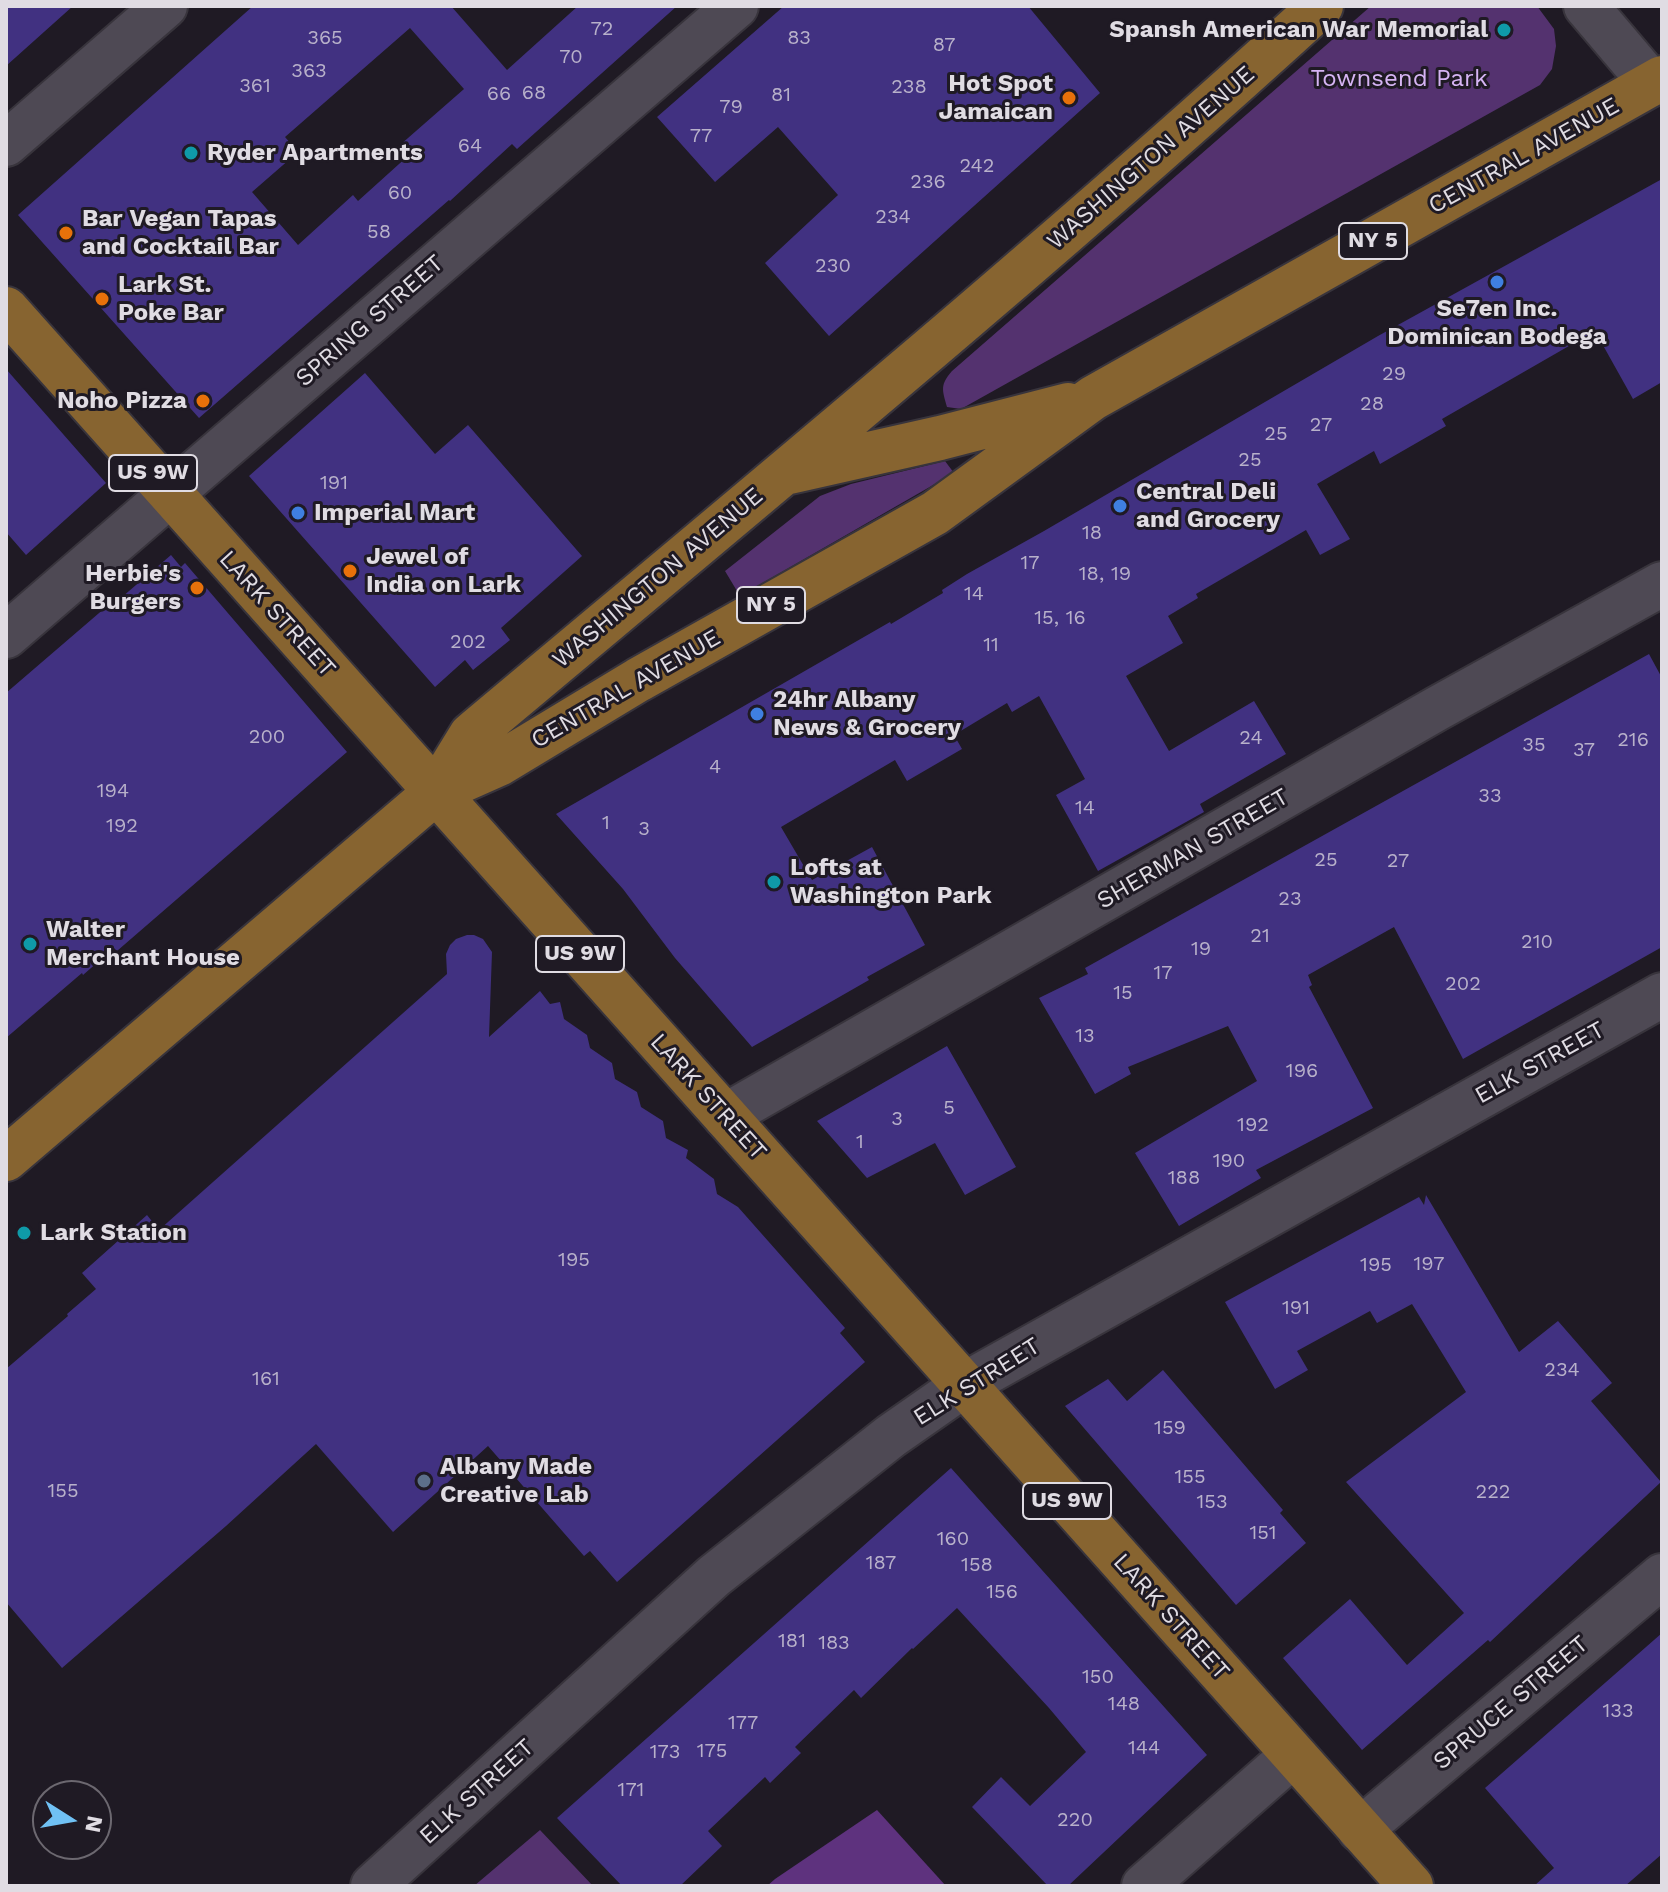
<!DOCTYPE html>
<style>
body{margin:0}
#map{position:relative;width:1668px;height:1892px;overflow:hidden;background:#1f1a24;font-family:"Work Sans",sans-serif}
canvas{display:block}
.frame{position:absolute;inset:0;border:8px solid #e0dce3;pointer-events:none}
.north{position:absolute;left:32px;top:1780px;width:80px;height:80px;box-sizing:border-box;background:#1f1a24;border:2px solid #6c6870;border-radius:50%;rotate:101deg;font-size:22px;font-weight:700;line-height:32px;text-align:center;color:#e0dce3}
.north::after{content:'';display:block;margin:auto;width:28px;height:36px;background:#70c1f4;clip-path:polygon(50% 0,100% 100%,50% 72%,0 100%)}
</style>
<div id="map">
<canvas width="1668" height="1892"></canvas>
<div class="frame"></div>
<div class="north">N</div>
</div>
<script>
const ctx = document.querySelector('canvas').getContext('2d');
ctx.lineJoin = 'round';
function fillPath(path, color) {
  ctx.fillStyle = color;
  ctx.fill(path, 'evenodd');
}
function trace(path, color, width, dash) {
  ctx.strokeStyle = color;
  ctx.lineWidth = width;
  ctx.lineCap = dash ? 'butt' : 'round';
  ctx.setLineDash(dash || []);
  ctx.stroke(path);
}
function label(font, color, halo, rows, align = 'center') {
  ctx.font = font + ' "Work Sans",sans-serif';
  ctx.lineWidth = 6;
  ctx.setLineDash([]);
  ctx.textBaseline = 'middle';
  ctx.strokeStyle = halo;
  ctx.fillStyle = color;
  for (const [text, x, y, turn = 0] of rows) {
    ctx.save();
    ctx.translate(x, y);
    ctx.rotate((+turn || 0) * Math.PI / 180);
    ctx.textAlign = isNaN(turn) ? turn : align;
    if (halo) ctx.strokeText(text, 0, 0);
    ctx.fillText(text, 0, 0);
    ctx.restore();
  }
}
fillPath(new Path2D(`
 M 1371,6 L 1537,6 L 1554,29 L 1556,46 L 1552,69 L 1540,85 L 961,409 L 947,407 C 942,389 940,385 952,371 Z
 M 945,461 L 954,473 L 740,596 L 725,571 L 820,496 L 851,484 Z
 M 540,1830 L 593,1886 L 474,1886 Z`), '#54326f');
fillPath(new Path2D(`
 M 877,1810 L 946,1886 L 767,1886 L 775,1879 Z`), '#5e327e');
fillPath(new Path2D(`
 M 6,6 L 73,6 L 6,66 Z
 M 253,6 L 451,6 L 507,70 L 578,6 L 677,6 L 517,149 L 512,144 L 450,201 L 449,200 L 199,418 L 18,215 ZM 410,28 L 464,89 L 400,145 L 409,155 L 358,201 L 353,195 L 298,245 L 252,192 L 298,152 L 285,137 Z
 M 784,6 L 1028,6 L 1100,93 L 829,336 L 765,263 L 838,195 L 778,127 L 715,182 L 657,117 Z
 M 1662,179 L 1662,382 L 1633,399 L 1595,331 L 1442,419 L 1446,426 L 1380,464 L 1374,451 L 1317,484 L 1350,539 L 1320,555 L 1306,530 L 1196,594 L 1198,598 L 1168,616 L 1183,643 L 1126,676 L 1169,751 L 1254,701 L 1286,754 L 1200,804 L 1204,812 L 1098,871 L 1056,795 L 1085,779 L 1039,696 L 1012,712 L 1007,703 L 954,735 L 962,749 L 907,781 L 895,760 L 781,827 L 812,880 L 872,847 L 925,945 L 867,977 L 869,980 L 752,1047 L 675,958 L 623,889 L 556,814 L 890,622 L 891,624 L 943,593 L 942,590 L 967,574 L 1044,531 L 1378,336 Z
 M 6,369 L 106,483 L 26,555 L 6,532 Z
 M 365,373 L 435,454 L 468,425 L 582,556 L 501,628 L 510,640 L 473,670 L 465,660 L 435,687 L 249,476 Z
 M 171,555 L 181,567 L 185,563 L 347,752 L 117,951 L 114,948 L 83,975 L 82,973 L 6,1038 L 6,693 L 120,595 L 122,597 Z
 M 1649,654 L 1662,678 L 1662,947 L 1463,1059 L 1394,927 L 1308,975 L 1312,985 L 1309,987 L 1373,1108 L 1256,1170 L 1261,1178 L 1179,1226 L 1135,1153 L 1257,1081 L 1228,1026 L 1128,1067 L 1131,1074 L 1095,1094 L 1039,998 L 1088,974 L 1085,968 Z
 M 467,935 L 474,935 L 483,939 L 492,952 L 489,1037 L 540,991 L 550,1004 L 560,1002 L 564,1019 L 587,1035 L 590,1048 L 612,1063 L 615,1079 L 637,1092 L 641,1107 L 663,1121 L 666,1138 L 688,1150 L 686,1158 L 714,1179 L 717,1194 L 738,1207 L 845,1328 L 840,1333 L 865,1362 L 617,1582 L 590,1551 L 584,1556 L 488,1446 L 393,1532 L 316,1444 L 226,1526 L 62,1668 L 6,1602 L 6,1369 L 68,1316 L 67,1314 L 96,1289 L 82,1273 L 147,1215 L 159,1230 L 447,974 L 446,954 L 450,945 L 456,939 Z
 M 947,1046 L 1016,1167 L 965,1195 L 935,1143 L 867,1178 L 817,1121 Z
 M 1426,1195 L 1519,1352 L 1558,1321 L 1612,1383 L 1591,1401 L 1661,1482 L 1490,1642 L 1488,1640 L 1362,1750 L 1283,1658 L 1350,1599 L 1407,1665 L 1464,1613 L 1346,1482 L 1466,1392 L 1412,1304 L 1377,1323 L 1370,1311 L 1297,1351 L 1308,1370 L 1275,1389 L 1225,1302 L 1419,1197 L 1424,1205 Z
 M 1163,1370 L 1283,1510 L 1280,1513 L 1306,1543 L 1236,1605 L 1065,1406 L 1108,1379 L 1127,1401 Z
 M 951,1468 L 1207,1755 L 1068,1886 L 1048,1886 L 972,1807 L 1001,1777 L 1030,1806 L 1086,1752 L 1049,1708 L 957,1608 L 913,1649 L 912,1648 L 861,1698 L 854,1690 L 795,1747 L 801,1753 L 770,1783 L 765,1777 L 708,1831 L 722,1846 L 680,1886 L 622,1886 L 557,1818 Z
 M 1662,1633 L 1662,1854 L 1625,1886 L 1534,1886 L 1554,1868 L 1485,1788 Z`), '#413181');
const minor = new Path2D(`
 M 1586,6 L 1652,84
 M 6,144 L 165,6
 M 6,636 L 736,6
 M 725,1116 L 1438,708 L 1662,584
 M 1360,1830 L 1662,1576
 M 373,1886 L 714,1576 L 891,1436 L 964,1385 L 1662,995
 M 1144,1886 L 1293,1755`);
const major = new Path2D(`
 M 6,309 L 1411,1886
 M 789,472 L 940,438 L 1068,405
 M 436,792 L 499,764 L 638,680 L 935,513 L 1093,398 L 1662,78
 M 6,1159 L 436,792 L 471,735 C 757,495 1045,258 1321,6`);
trace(minor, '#38343c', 48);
trace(major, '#38343c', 48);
trace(minor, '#4e4954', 44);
trace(major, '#876430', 44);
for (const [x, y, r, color] of [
 [1504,30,8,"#0f9aa8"],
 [1069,98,8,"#e8710a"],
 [191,153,8,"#0f9aa8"],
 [66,233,8,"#e8710a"],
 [1497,282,8,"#3f7fe0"],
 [102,299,8,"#e8710a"],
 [203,401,8,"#e8710a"],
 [1120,506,8,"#3f7fe0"],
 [298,513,8,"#3f7fe0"],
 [350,571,8,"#e8710a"],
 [197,588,8,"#e8710a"],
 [757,714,8,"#3f7fe0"],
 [774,882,8,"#0f9aa8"],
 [30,944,8,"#0f9aa8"],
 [24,1233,8,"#0f9aa8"],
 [424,1481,8,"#5c6f8a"]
]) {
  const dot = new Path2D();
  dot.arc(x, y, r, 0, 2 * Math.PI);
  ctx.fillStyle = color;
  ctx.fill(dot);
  trace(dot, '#1f1a24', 3);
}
label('20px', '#b8b1ca', null, [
 ["72",602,29],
 ["365",325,38],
 ["83",799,38],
 ["87",944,45],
 ["70",571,57],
 ["363",309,71],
 ["361",255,86],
 ["238",909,87],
 ["68",534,93],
 ["66",499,94],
 ["81",781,95],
 ["79",731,107],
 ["77",701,136],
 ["64",470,146],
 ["242",977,166],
 ["236",928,182],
 ["60",400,193],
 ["234",893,217],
 ["58",379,232],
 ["230",833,266],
 ["29",1394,374],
 ["28",1372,404],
 ["27",1321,425],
 ["25",1276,434],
 ["25",1250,460],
 ["191",334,483],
 ["18",1092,533],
 ["17",1030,563],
 ["18, 19",1105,574],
 ["14",974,594],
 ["15, 16",1060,618],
 ["202",468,642],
 ["11",991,645],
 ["200",267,737],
 ["24",1251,738],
 ["216",1633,740],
 ["35",1534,745],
 ["37",1584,750],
 ["4",715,767],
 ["194",113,791],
 ["33",1490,796],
 ["14",1085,808],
 ["1",606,823],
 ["192",122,826],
 ["3",644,829],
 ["25",1326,860],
 ["27",1398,861],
 ["23",1290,899],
 ["21",1260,936],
 ["210",1537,942],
 ["19",1201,949],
 ["17",1163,973],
 ["202",1463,984],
 ["15",1123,993],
 ["13",1085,1036],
 ["196",1302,1071],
 ["5",949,1108],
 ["3",897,1119],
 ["192",1253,1125],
 ["1",860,1142],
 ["190",1229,1161],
 ["188",1184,1178],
 ["195",574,1260],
 ["197",1429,1264],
 ["195",1376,1265],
 ["191",1296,1308],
 ["234",1562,1370],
 ["161",266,1379],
 ["159",1170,1428],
 ["155",1190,1477],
 ["155",63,1491],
 ["222",1493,1492],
 ["153",1212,1502],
 ["151",1263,1533],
 ["160",953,1539],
 ["187",881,1563],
 ["158",977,1565],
 ["156",1002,1592],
 ["181",792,1641],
 ["183",834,1643],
 ["150",1098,1677],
 ["148",1124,1704],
 ["133",1618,1711],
 ["177",743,1723],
 ["144",1144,1748],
 ["175",712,1751],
 ["173",665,1752],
 ["171",631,1790],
 ["220",1075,1820]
]);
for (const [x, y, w] of [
 [1373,241,68],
 [153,473,88],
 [771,605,68],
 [580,954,88],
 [1067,1501,88]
]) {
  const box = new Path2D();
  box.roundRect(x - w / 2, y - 18, w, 36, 6);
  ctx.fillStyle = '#1f1a24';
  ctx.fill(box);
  trace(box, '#e0dce3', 2);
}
label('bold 22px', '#e0dce3', null, [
 ["NY 5",1373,241],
 ["US 9W",153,473],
 ["NY 5",771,605],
 ["US 9W",580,954],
 ["US 9W",1067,1501]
]);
label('bold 24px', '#e0dce3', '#1f1a24', [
 ["Spansh American War Memorial",1488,30,"right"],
 ["Hot Spot",1053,84,"right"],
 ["Jamaican",1053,112,"right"],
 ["Ryder Apartments",207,153],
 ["Bar Vegan Tapas",82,219],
 ["and Cocktail Bar",82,247],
 ["Lark St.",118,285],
 ["Poke Bar",118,313],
 ["Se7en Inc.",1497,309,"center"],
 ["Dominican Bodega",1497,337,"center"],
 ["Noho Pizza",187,401,"right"],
 ["Central Deli",1136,492],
 ["and Grocery",1136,520],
 ["Imperial Mart",314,513],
 ["Jewel of",366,557],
 ["India on Lark",366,585],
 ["Herbie's",181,574,"right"],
 ["Burgers",181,602,"right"],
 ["24hr Albany",773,700],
 ["News & Grocery",773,728],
 ["Lofts at",790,868],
 ["Washington Park",790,896],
 ["Walter",46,930],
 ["Merchant House",46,958],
 ["Lark Station",40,1233],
 ["Albany Made",440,1467],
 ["Creative Lab",440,1495]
], 'left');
label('24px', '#d6b4f4', '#1f1a24', [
 ["Townsend Park",1399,79]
]);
label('24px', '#e0dce3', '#1f1a24', [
 ["CENTRAL AVENUE",1524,156,-29],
 ["WASHINGTON AVENUE",1151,158,-41],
 ["SPRING STREET",370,321,-41],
 ["WASHINGTON AVENUE",658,578,-40],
 ["LARK STREET",277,614,48],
 ["CENTRAL AVENUE",626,689,-30],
 ["SHERMAN STREET",1193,849,-30],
 ["ELK STREET",1540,1063,-29],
 ["LARK STREET",708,1097,48],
 ["ELK STREET",977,1382,-32],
 ["LARK STREET",1171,1617,48],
 ["SPRUCE STREET",1511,1703,-40],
 ["ELK STREET",477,1792,-42]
]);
</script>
